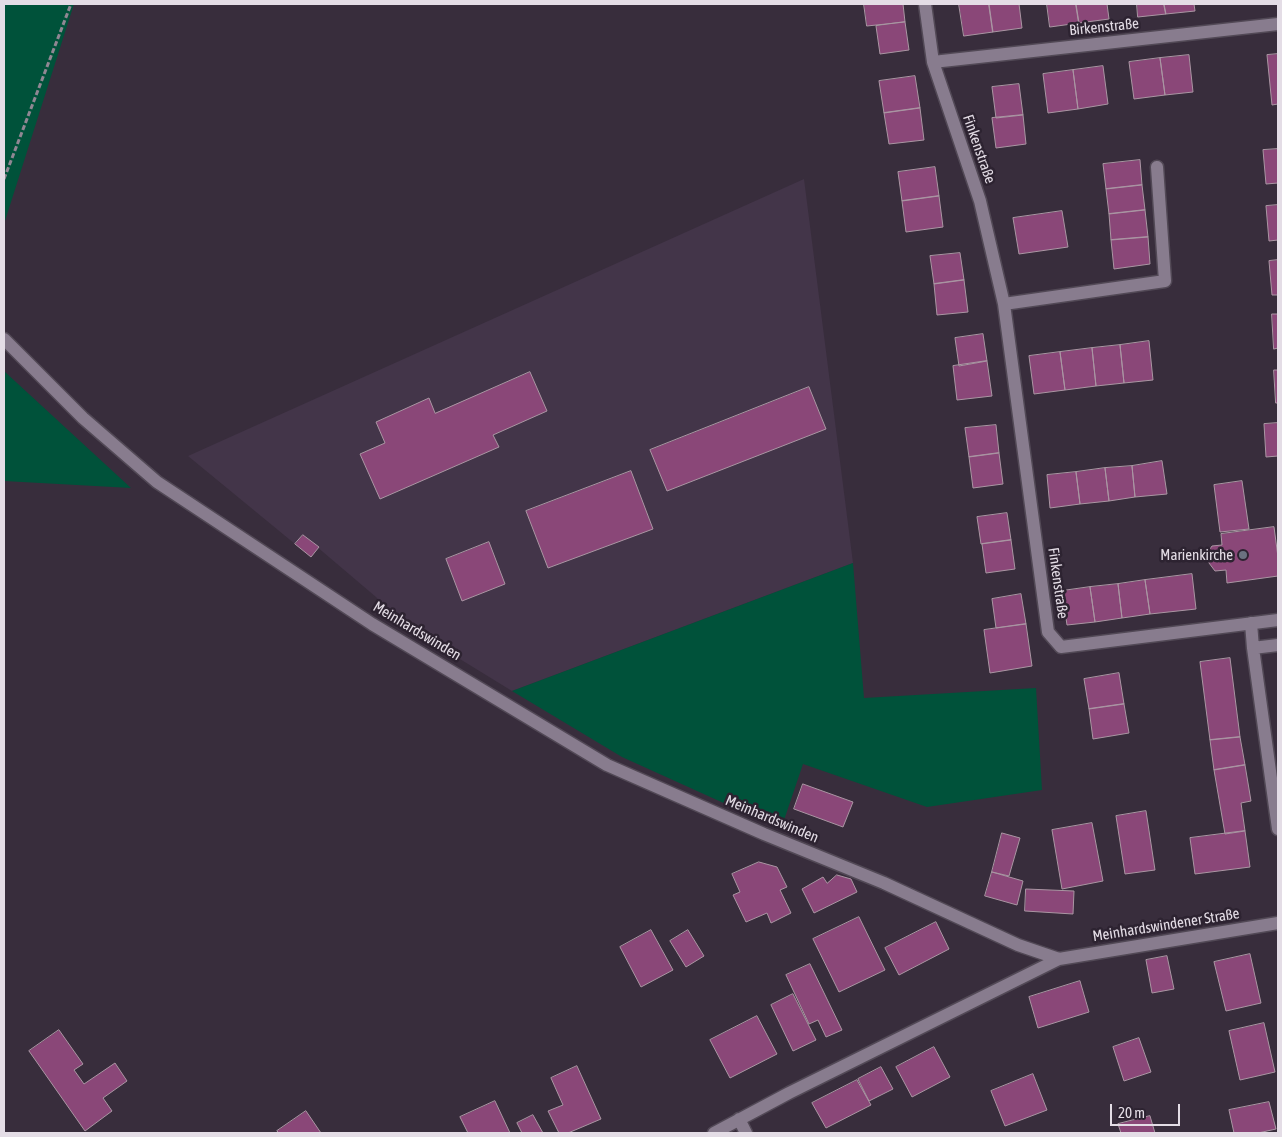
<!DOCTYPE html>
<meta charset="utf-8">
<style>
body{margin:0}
#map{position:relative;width:1282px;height:1137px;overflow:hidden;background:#382d3c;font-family:"Asap Condensed",sans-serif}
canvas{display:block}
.frame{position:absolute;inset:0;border:5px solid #e4dde6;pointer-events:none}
.scale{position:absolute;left:1110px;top:1104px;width:70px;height:22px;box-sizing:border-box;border:2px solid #e4dde6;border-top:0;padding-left:6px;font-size:15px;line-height:18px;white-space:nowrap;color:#e4dde6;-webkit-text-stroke:4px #2d2331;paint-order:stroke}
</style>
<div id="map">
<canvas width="1282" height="1137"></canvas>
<div class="frame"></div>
<div class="scale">20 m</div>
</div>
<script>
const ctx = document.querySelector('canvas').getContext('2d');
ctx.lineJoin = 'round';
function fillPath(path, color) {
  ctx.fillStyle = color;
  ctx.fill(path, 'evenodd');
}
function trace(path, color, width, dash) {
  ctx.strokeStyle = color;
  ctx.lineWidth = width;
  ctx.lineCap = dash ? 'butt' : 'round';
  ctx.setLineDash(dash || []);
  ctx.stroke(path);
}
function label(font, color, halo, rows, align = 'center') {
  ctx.font = font + ' "Asap Condensed",sans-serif';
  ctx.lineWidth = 5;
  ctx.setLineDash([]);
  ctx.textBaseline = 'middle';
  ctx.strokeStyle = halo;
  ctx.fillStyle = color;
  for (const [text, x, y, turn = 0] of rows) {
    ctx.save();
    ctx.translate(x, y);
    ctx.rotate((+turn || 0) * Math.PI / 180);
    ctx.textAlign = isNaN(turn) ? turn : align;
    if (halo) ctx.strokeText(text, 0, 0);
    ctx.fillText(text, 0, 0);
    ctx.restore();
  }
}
fillPath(new Path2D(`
 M 804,179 L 853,563 L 512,691 L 398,621 L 376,597 L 303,535 L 295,544 L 188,456 Z`), '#433549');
fillPath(new Path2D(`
 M 4,4 L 74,4 L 4,224 Z
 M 4,371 L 131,488 L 4,481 Z
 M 853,563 L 864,698 L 1036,688 L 1042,790 L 927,807 L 803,764 L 781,829 L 622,757 L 512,691 Z`), '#00523a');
const building = new Path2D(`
 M 864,4 L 903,4 L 905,22 L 867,26 Z
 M 959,4 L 989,4 L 993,32 L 964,36 Z
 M 989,4 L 1019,4 L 1022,28 L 993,32 Z
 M 1047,4 L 1076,4 L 1079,23 L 1050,27 Z
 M 1076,4 L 1107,4 L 1109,19 L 1079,23 Z
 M 1137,4 L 1164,4 L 1166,14 L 1138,17 Z
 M 1164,4 L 1194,4 L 1195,11 L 1166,14 Z
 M 905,22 L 909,50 L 880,54 L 876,26 Z
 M 1278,54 L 1278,104 L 1272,105 L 1267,55 Z
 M 1189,55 L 1193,92 L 1165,95 L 1160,58 Z
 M 1160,58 L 1165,95 L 1134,99 L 1129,62 Z
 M 1103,66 L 1108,104 L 1078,109 L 1073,70 Z
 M 1073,70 L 1078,109 L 1048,113 L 1043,74 Z
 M 915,76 L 920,108 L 884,113 L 879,81 Z
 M 1019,84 L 1023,115 L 996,118 L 992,87 Z
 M 920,108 L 924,140 L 889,144 L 884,113 Z
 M 1023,115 L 1026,144 L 996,148 L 992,118 Z
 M 1278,149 L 1278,183 L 1266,184 L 1263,150 Z
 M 1140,160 L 1142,185 L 1106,189 L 1103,164 Z
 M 935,167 L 939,196 L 902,201 L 898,172 Z
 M 1142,185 L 1145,210 L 1109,214 L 1106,189 Z
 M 939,196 L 943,227 L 906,232 L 902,201 Z
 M 1278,205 L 1278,240 L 1269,241 L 1266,206 Z
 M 1145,210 L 1148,237 L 1111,240 L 1109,214 Z
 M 1062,211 L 1068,247 L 1019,254 L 1013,218 Z
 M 1148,237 L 1150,264 L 1114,269 L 1111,240 Z
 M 960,253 L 964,280 L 934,284 L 930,256 Z
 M 1278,260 L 1278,295 L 1272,295 L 1269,261 Z
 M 964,280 L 968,312 L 937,315 L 934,284 Z
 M 1272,314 L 1278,314 L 1278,348 L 1274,349 Z
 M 983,334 L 987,361 L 959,366 L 955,338 Z
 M 1149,341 L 1153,380 L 1124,383 L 1120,345 Z
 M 1120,345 L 1124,383 L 1096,386 L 1092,348 Z
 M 1092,348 L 1096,386 L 1065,390 L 1060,352 Z
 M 1060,352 L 1065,390 L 1034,394 L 1029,356 Z
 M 987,361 L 992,396 L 957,400 L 953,366 Z
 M 1274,370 L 1278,370 L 1278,403 L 1276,403 Z
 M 530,372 L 547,411 L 493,435 L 499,447 L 380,499 L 360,454 L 385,443 L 376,422 L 429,398 L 435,413 Z
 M 809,387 L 826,429 L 667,491 L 650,450 Z
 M 1278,423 L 1278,456 L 1266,457 L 1264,424 Z
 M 996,425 L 999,453 L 969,457 L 965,428 Z
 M 999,453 L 1003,484 L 973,488 L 969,457 Z
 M 1162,461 L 1167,494 L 1135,497 L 1132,466 Z
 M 1132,466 L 1135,497 L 1109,501 L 1105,468 Z
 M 1105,468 L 1109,501 L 1080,504 L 1076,472 Z
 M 631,471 L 653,529 L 548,568 L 526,511 Z
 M 1076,472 L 1080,504 L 1050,508 L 1047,475 Z
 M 1242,481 L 1249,529 L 1220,532 L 1214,485 Z
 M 1007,513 L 1011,540 L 981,544 L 977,517 Z
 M 1274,527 L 1278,557 L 1278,576 L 1227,583 L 1226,570 L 1215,571 L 1209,563 L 1208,552 L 1212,546 L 1222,545 L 1221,534 Z
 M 303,535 L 319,547 L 311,557 L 295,544 Z
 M 1011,540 L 1015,569 L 986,573 L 982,544 Z
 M 489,542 L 505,584 L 462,601 L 446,559 Z
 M 1192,574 L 1196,609 L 1150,614 L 1145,580 Z
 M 1145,580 L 1150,614 L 1122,618 L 1118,584 Z
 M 1118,584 L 1122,618 L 1095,622 L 1090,587 Z
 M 1090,587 L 1095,622 L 1067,625 L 1062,591 Z
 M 1021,594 L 1026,624 L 996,628 L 992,599 Z
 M 1026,624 L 1032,666 L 990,673 L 984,630 Z
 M 1230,658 L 1240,737 L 1210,740 L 1200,662 Z
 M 1119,673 L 1124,704 L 1089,709 L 1084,679 Z
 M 1124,704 L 1129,733 L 1093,739 L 1089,709 Z
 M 1240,737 L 1245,765 L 1214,770 L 1210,740 Z
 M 1245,765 L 1251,801 L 1241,803 L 1245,831 L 1225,834 L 1214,770 Z
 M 803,784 L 853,802 L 843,827 L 794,809 Z
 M 1146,811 L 1155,870 L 1125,874 L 1116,816 Z
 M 1092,823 L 1103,881 L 1062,889 L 1052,830 Z
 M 1245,831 L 1250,867 L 1195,874 L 1190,838 Z
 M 1002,833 L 1020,838 L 1009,876 L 992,872 Z
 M 759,862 L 777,867 L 787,887 L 780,890 L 791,913 L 771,923 L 767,913 L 746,922 L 733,895 L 740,892 L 732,874 Z
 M 992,872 L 1023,881 L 1017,905 L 985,896 Z
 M 837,875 L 851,879 L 857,892 L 814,913 L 802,889 L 823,877 L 827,883 Z
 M 1026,889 L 1074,891 L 1073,914 L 1025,911 Z
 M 859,917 L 885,970 L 839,992 L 813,939 Z
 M 936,922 L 949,949 L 899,975 L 885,948 Z
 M 651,930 L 673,970 L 641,987 L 620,947 Z
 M 688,930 L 704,956 L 686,967 L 670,941 Z
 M 1250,954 L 1261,1003 L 1226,1011 L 1214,962 Z
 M 1167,956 L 1174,989 L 1152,993 L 1146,960 Z
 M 810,964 L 842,1030 L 826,1037 L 818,1020 L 809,1024 L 786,975 Z
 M 1080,981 L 1089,1012 L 1038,1028 L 1029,997 Z
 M 793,994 L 816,1040 L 793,1051 L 771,1005 Z
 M 757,1016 L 777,1054 L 730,1078 L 710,1040 Z
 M 1264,1023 L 1275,1072 L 1240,1080 L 1229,1031 Z
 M 59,1030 L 83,1064 L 74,1070 L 84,1084 L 115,1063 L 127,1081 L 103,1098 L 112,1111 L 85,1131 L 29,1051 Z
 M 1139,1038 L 1151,1072 L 1124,1081 L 1113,1047 Z
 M 934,1047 L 950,1077 L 912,1097 L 896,1067 Z
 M 577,1066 L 601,1119 L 568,1133 L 559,1133 L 548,1111 L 563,1105 L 551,1078 Z
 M 881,1067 L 893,1089 L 869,1101 L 858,1079 Z
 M 1033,1074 L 1047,1110 L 1005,1126 L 991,1091 Z
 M 857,1080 L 871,1105 L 826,1128 L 812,1103 Z
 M 495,1101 L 510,1133 L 468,1133 L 460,1117 Z
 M 1269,1102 L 1276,1129 L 1258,1133 L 1234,1133 L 1229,1110 Z
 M 306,1111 L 321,1133 L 279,1133 L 277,1131 Z
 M 533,1115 L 543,1133 L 522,1133 L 517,1123 Z
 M 1150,1116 L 1155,1133 L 1121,1133 L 1118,1124 Z`);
fillPath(building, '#8a4778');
trace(building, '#aa96a3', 1);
const minor = new Path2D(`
 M 925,4 L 933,62 L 980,201 L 1004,304 L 1048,632 L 1061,647 L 1278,620
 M 933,62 L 1278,24
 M 1004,304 L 1165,281 L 1157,167
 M 4,339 L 83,418 L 157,482 L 372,624 L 607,765 L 764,834 L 884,883 L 1018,945 L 1059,959
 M 1251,623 L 1253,648
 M 1278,645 L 1253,648 L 1278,829
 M 739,1119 L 746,1133
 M 714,1133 L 789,1093 L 1059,959 L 1278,923`);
trace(minor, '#524956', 15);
trace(new Path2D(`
 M 4,179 L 71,4`), '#908793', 3, [5, 2.5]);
trace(minor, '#887c8e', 12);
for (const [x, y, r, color] of [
 [1243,555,5,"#6b7280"]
]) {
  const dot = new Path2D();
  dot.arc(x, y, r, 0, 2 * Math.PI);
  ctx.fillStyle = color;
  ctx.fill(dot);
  trace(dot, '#2d2331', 2);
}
label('15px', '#e4dde6', '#2d2331', [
 ["Birkenstraße",1104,27,-6],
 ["Finkenstraße",979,149,71],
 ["Finkenstraße",1058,583,82],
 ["Meinhardswinden",417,631,31],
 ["Meinhardswinden",772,819,23],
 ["Meinhardswindener Straße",1166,925,-9]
]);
label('15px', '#e4dde6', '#2d2331', [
 ["Marienkirche",1233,555]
], 'right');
</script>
